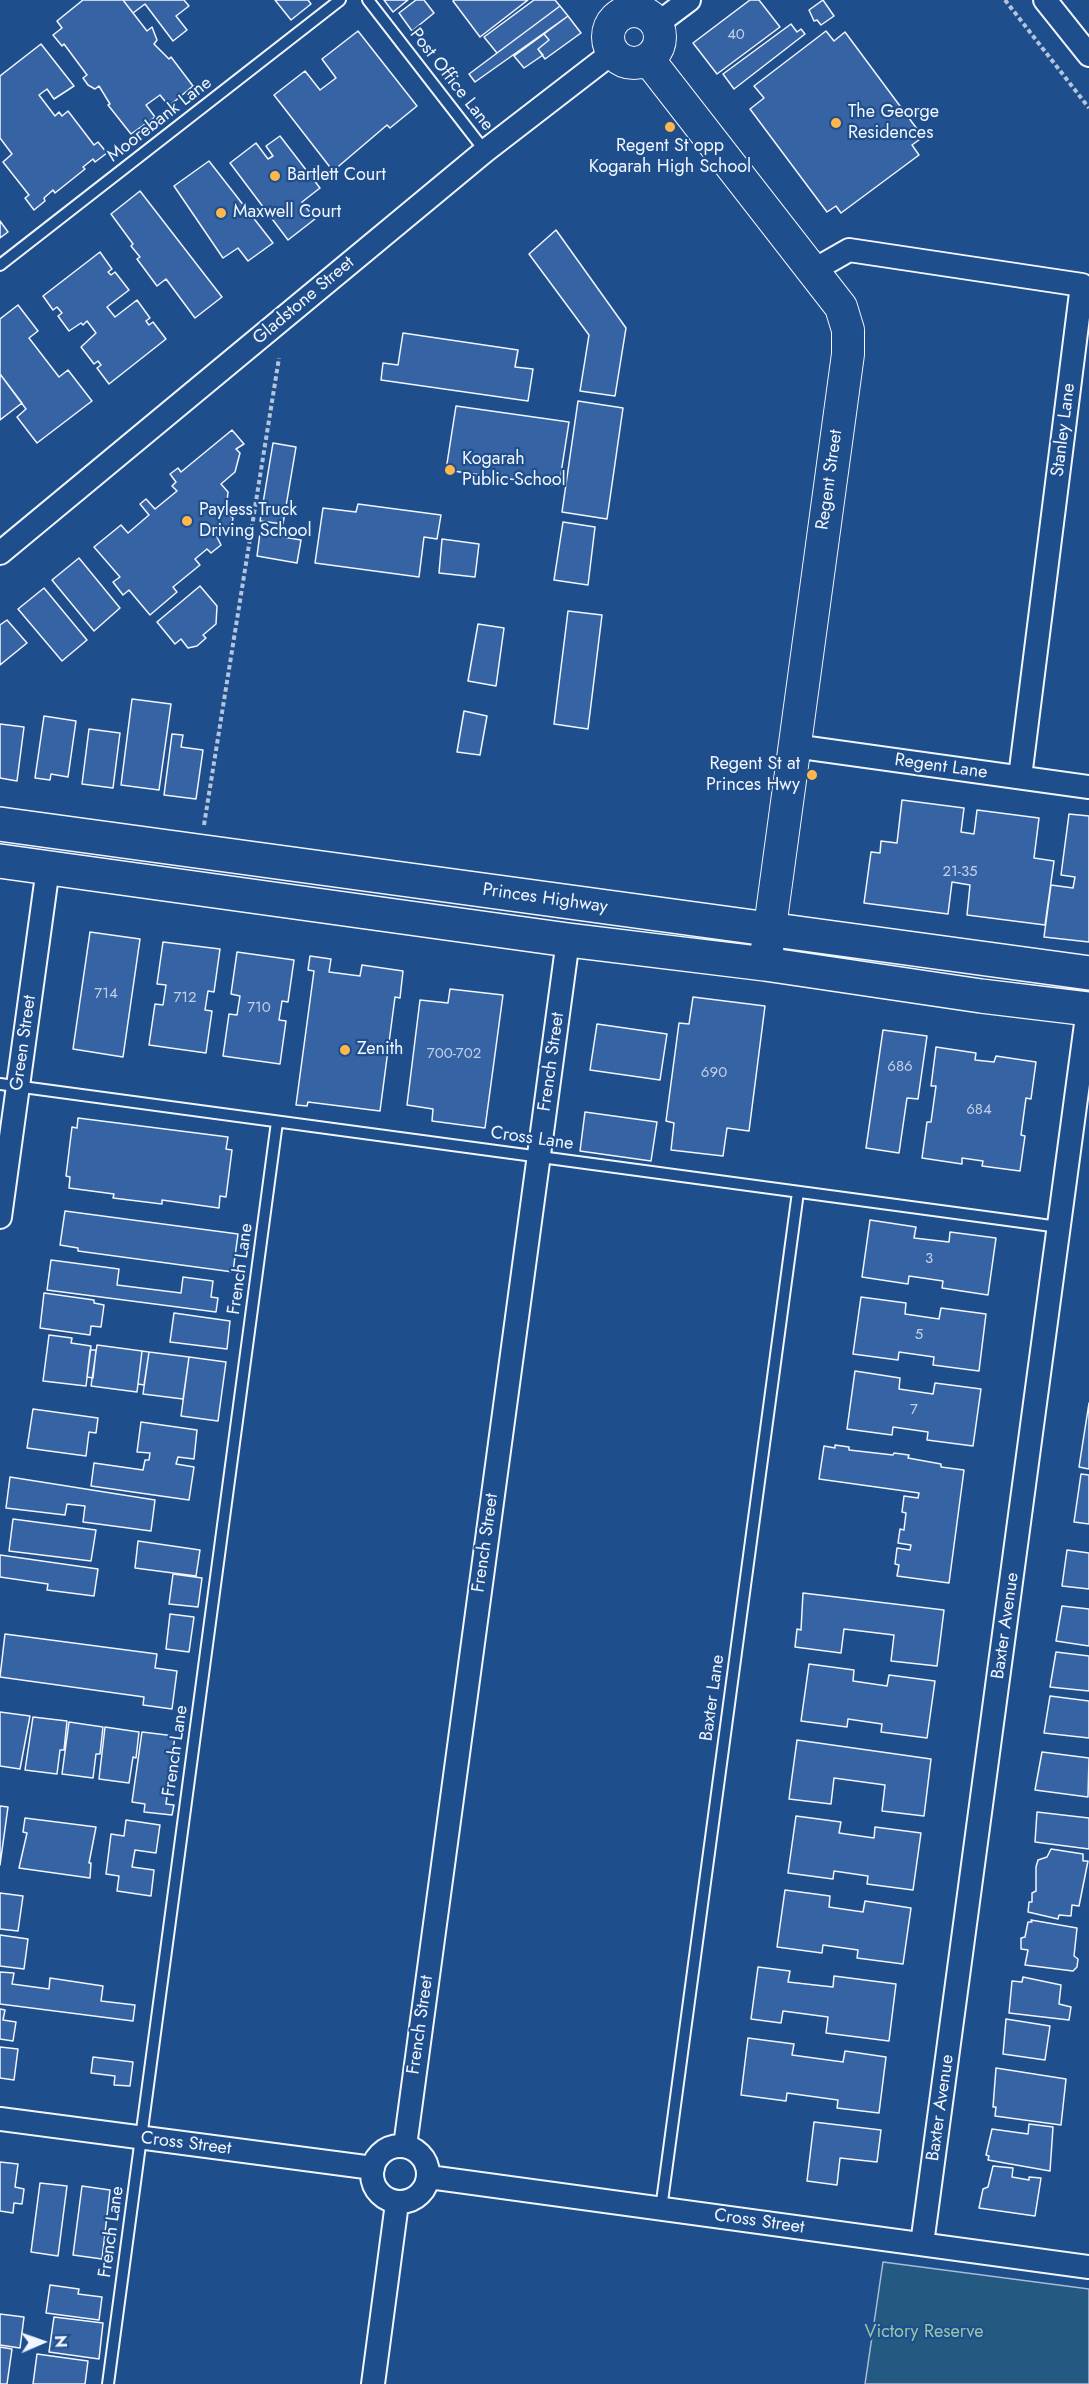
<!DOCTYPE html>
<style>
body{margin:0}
#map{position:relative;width:1089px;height:2384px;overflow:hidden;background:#1f4e8c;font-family:Jost,sans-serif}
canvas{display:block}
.north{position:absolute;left:12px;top:2312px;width:60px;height:60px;-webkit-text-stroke:4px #1f4e8c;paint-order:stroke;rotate:88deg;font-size:16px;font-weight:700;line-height:24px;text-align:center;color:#f2f6ff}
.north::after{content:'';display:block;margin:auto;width:21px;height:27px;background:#f2f6ff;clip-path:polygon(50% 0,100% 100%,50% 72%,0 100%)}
</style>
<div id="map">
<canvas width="1089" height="2384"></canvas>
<div class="north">N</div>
</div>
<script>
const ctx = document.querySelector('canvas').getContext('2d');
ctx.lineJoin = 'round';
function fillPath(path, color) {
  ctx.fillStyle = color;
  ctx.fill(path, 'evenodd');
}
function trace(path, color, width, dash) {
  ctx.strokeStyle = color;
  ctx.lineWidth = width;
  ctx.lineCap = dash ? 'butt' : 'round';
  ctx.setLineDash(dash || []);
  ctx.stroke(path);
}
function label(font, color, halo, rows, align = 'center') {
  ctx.font = font + ' Jost,sans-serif';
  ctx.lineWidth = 4.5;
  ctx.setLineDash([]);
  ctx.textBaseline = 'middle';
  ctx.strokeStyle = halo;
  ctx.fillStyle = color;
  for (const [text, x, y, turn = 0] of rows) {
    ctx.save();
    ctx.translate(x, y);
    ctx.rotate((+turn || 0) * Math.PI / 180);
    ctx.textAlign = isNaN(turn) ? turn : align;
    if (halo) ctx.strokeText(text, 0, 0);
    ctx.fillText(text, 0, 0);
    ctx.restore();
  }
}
const green = new Path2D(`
 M 883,2262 L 1089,2289 L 1089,2384 L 865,2384 Z`);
fillPath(green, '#245a82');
trace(green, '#a8bbd7', 1.5);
const building = new Path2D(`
 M 83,0 L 123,0 L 147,31 L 152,27 L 157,40 L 154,44 L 169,59 L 171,57 L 193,86 L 169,106 L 160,95 L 146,105 L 155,117 L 131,134 L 108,105 L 110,104 L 99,86 L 95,89 L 88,85 L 83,78 L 87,75 L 64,44 L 62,46 L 53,35 L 62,28 L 57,21 Z
 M 123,0 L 184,0 L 189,6 L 176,16 L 187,30 L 173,41 L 145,4 L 133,13 Z
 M 275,0 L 308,0 L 311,4 L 291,20 Z
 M 384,0 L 408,0 L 393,12 Z
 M 416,0 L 424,0 L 434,13 L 412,31 L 399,13 Z
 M 454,0 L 528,0 L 480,37 L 453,1 Z
 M 534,0 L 555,0 L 560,6 L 497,53 L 484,37 Z
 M 750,0 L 759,0 L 780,27 L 717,74 L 693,43 Z
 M 823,0 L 834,16 L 821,25 L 817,20 L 814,21 L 809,10 Z
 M 560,6 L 568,16 L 475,82 L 469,74 Z
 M 568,16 L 581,33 L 545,59 L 538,49 L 549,40 L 544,34 Z
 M 791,24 L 797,32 L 801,29 L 805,34 L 734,89 L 723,74 Z
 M 358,31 L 417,106 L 390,128 L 387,125 L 333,171 L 274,95 L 305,71 L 320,90 L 336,78 L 322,59 Z
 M 826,31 L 834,41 L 845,32 L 923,137 L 912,145 L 919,155 L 841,213 L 836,206 L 827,212 L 750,109 L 764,98 L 754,86 Z
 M 544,34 L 549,40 L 538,49 L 543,55 L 524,68 L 514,56 Z
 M 41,44 L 74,86 L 54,99 L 47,89 L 39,95 L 55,116 L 59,112 L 62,116 L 68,111 L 94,145 L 98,142 L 107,153 L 95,162 L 93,159 L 83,167 L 85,169 L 55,193 L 53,190 L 44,198 L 45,201 L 34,210 L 25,198 L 29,195 L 3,162 L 12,154 L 0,138 L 0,76 Z
 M 280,136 L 320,188 L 302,202 L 315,219 L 288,240 L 230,163 L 256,143 L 268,159 L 273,156 L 266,146 Z
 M 209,161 L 273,243 L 248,261 L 238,248 L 223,258 L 174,186 Z
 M 140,191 L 222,297 L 195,318 L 166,279 L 157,286 L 137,259 L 140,257 L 131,246 L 133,244 L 111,214 Z
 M 0,221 L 8,232 L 0,238 Z
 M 556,230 L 626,328 L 615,396 L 580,391 L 589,335 L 529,254 Z
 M 100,252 L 112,269 L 108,272 L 111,275 L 115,272 L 129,290 L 107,307 L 115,317 L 137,300 L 150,318 L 146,321 L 149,325 L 153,322 L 166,339 L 109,384 L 97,368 L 101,365 L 98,361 L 94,364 L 81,347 L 96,333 L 87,321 L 83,325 L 81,323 L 69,331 L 58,316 L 62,313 L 57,307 L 53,310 L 43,296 Z
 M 18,305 L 38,331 L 29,338 L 59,377 L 68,370 L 92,401 L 37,443 L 17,417 L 26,409 L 0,374 L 0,319 Z
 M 403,333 L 518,350 L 515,367 L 533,369 L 528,401 L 381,380 L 383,363 L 398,365 Z
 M 0,374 L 22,403 L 0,420 Z
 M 578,401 L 623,408 L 607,519 L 562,512 Z
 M 456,406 L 569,422 L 559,486 L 446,470 Z
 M 232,430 L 244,444 L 236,449 L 240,453 L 235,472 L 221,484 L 228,492 L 226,511 L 233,518 L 232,524 L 217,537 L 221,545 L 211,553 L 207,549 L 195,559 L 200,565 L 173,587 L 177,592 L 150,615 L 129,590 L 123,595 L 113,582 L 120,577 L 94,547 L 121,525 L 128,533 L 149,515 L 140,504 L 146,499 L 155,509 L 177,491 L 172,486 L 176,482 L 170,474 L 178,468 L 181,472 Z
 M 273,443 L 296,447 L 283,524 L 260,521 Z
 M 358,504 L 441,515 L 437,539 L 424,537 L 419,577 L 315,563 L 323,508 L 356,512 Z
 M 563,522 L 595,527 L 588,585 L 554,580 Z
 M 260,533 L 301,540 L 297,563 L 257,556 Z
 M 442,539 L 479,544 L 475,577 L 439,573 Z
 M 79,558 L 120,608 L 94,631 L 52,580 Z
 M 200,586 L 217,606 L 216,624 L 203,635 L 206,638 L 197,646 L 188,648 L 181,639 L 175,644 L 157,622 Z
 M 44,588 L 87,640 L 62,661 L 18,609 Z
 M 568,611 L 602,615 L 588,729 L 554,724 Z
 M 7,620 L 27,643 L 0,665 L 0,625 Z
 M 478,624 L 504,628 L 496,686 L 468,681 Z
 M 132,699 L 171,704 L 159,790 L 121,785 Z
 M 464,711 L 487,716 L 480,755 L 457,752 Z
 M 44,716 L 76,721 L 68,777 L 51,774 L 50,780 L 35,778 Z
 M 0,724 L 24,727 L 17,781 L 0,778 Z
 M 89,729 L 120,733 L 113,788 L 82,784 Z
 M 172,734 L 183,735 L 181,747 L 203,750 L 196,799 L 164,795 Z
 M 902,800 L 964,808 L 961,832 L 974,834 L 977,810 L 1039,818 L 1034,858 L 1054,861 L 1045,925 L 967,915 L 970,885 L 952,882 L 948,914 L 864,903 L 871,852 L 880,853 L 881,841 L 897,843 Z
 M 1069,814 L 1089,816 L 1089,942 L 1044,937 L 1051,885 L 1073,888 L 1075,877 L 1061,875 Z
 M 90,932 L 140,939 L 123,1057 L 73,1049 Z
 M 163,942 L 220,949 L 214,992 L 208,991 L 205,1010 L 212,1011 L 206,1053 L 149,1045 L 155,1004 L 163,1005 L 166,985 L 157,984 Z
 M 237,952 L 294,960 L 288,1002 L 282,1001 L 279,1020 L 286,1021 L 280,1064 L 223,1056 L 229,1014 L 237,1015 L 240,996 L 231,994 Z
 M 310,956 L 331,959 L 329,972 L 360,976 L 362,965 L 403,971 L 400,998 L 395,997 L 380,1111 L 308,1102 L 307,1106 L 296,1105 L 314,971 L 308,970 Z
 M 450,989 L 503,995 L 485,1128 L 432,1121 L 433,1109 L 407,1105 L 420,1000 L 448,1003 Z
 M 693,997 L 765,1006 L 749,1131 L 727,1128 L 723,1156 L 671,1150 L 674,1123 L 666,1121 L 679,1023 L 689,1024 Z
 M 597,1024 L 667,1034 L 660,1080 L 590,1070 Z
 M 883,1030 L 927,1036 L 918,1099 L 907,1098 L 899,1153 L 866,1148 Z
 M 936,1047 L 976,1053 L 975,1060 L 994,1062 L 996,1056 L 1036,1062 L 1031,1099 L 1026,1098 L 1021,1135 L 1025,1136 L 1020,1171 L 982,1166 L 983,1161 L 962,1158 L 962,1164 L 922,1158 L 927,1122 L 931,1122 L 936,1086 L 931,1086 Z
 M 585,1112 L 657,1122 L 651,1161 L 580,1151 Z
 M 78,1118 L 228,1137 L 226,1149 L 232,1150 L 226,1197 L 220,1196 L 219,1208 L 162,1200 L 162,1204 L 113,1198 L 114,1194 L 69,1188 L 70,1177 L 66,1176 L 72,1127 L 77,1128 Z
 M 65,1211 L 238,1234 L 233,1272 L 78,1251 L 78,1248 L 60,1245 Z
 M 870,1220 L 916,1227 L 914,1238 L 949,1242 L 950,1232 L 996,1238 L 988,1295 L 942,1288 L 943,1281 L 909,1276 L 908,1284 L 862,1277 Z
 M 51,1260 L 119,1269 L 117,1285 L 181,1293 L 183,1277 L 213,1281 L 211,1297 L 218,1298 L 216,1312 L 47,1290 Z
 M 44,1293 L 94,1300 L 94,1303 L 104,1305 L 101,1327 L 91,1326 L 90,1335 L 40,1328 Z
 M 861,1297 L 906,1303 L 905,1314 L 939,1319 L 941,1308 L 986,1314 L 979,1371 L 933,1365 L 934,1357 L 899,1352 L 898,1360 L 853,1354 Z
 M 174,1313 L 230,1321 L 227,1349 L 170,1342 Z
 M 49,1335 L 72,1338 L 71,1343 L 91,1346 L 86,1386 L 43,1381 Z
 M 97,1345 L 142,1351 L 137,1392 L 91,1386 Z
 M 90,1350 L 96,1350 L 93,1378 L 87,1377 Z
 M 142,1351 L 149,1352 L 144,1385 L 138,1384 Z
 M 149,1352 L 189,1357 L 183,1399 L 143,1394 Z
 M 189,1357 L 226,1362 L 218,1421 L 181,1416 Z
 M 855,1371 L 900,1378 L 899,1389 L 933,1394 L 935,1383 L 981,1389 L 973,1446 L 927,1440 L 928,1432 L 893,1427 L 892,1435 L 847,1429 Z
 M 1089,1403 L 1089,1469 L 1079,1467 Z
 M 33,1409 L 98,1418 L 96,1433 L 89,1432 L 86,1456 L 27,1448 Z
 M 141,1422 L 197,1430 L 194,1459 L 178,1457 L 176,1464 L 194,1467 L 189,1500 L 91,1486 L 94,1463 L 143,1470 L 145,1460 L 149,1460 L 150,1453 L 137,1452 Z
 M 835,1445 L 849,1447 L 849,1450 L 893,1455 L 894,1453 L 909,1455 L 908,1458 L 941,1464 L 941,1467 L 964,1470 L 949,1583 L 897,1576 L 899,1565 L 895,1564 L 897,1548 L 910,1550 L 911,1545 L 898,1543 L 900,1529 L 904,1530 L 906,1513 L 902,1512 L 904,1496 L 918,1498 L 919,1493 L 819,1479 L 824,1446 L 835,1448 Z
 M 1081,1474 L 1089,1475 L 1089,1524 L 1074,1522 Z
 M 10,1477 L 155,1500 L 151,1531 L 83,1522 L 85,1506 L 67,1504 L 65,1515 L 6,1508 Z
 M 13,1519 L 96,1530 L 91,1561 L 9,1551 Z
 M 138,1541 L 200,1550 L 196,1576 L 135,1568 Z
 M 1067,1550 L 1089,1553 L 1089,1589 L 1062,1586 Z
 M 0,1555 L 98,1569 L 94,1596 L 47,1590 L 48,1584 L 0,1577 Z
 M 173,1574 L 202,1578 L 198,1607 L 169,1604 Z
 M 803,1593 L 944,1610 L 937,1666 L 891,1661 L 894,1635 L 844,1629 L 841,1653 L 795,1647 L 797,1629 L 801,1630 Z
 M 1062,1606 L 1089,1609 L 1089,1646 L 1056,1641 Z
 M 170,1614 L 194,1617 L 189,1652 L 166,1649 Z
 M 5,1634 L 157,1654 L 155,1668 L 177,1671 L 172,1709 L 143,1705 L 144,1697 L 0,1677 Z
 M 1056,1652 L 1089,1656 L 1089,1691 L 1050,1687 Z
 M 809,1664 L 854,1670 L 853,1681 L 887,1686 L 889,1675 L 935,1681 L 927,1738 L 881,1732 L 882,1724 L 848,1719 L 847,1727 L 801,1721 Z
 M 1050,1696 L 1089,1701 L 1089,1738 L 1044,1733 Z
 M 0,1712 L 30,1716 L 20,1769 L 0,1766 Z
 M 33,1717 L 67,1721 L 64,1750 L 60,1750 L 57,1774 L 25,1770 Z
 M 69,1722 L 103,1727 L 100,1754 L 96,1754 L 93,1778 L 62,1774 Z
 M 105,1727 L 139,1732 L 136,1758 L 133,1757 L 129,1783 L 99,1779 Z
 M 142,1732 L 175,1736 L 166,1804 L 174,1805 L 172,1815 L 144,1812 L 145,1804 L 132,1802 Z
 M 797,1740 L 931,1759 L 924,1816 L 882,1811 L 885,1785 L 834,1778 L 831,1804 L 789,1799 Z
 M 1042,1752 L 1089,1758 L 1088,1797 L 1035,1790 Z
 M 0,1806 L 8,1807 L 0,1865 Z
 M 1037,1812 L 1089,1818 L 1089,1849 L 1035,1842 Z
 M 796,1816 L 841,1822 L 839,1833 L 874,1838 L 875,1827 L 921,1833 L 913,1890 L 867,1884 L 868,1876 L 834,1871 L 833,1879 L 788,1873 Z
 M 25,1818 L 96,1827 L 89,1863 L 91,1863 L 90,1878 L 19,1868 L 27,1833 L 23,1832 Z
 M 126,1820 L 160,1825 L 156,1853 L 135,1850 L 132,1867 L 154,1870 L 151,1896 L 117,1891 L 119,1876 L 106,1874 L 111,1834 L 124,1836 Z
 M 1051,1849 L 1083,1854 L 1083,1861 L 1088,1861 L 1079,1906 L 1072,1905 L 1071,1916 L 1059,1915 L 1058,1919 L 1028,1912 L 1029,1902 L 1032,1902 L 1032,1893 L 1036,1891 L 1036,1867 L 1038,1860 L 1047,1857 Z
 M 785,1890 L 830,1896 L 829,1907 L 863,1912 L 865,1901 L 911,1908 L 903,1964 L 857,1958 L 858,1950 L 823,1945 L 822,1953 L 777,1947 Z
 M 0,1893 L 23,1896 L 18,1931 L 0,1929 Z
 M 1031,1920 L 1077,1928 L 1074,1956 L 1078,1959 L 1077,1967 L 1073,1971 L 1025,1965 L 1028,1950 L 1021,1949 L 1021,1938 L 1025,1937 L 1028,1922 L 1032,1922 Z
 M 0,1935 L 28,1939 L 24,1969 L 0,1966 Z
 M 758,1967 L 790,1971 L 788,1982 L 833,1987 L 834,1976 L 896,1984 L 889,2041 L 826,2033 L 828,2017 L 783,2011 L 781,2023 L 751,2019 Z
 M 0,1972 L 14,1973 L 12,1984 L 49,1989 L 50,1978 L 103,1986 L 101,2001 L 135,2005 L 133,2021 L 0,2004 Z
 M 1023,1977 L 1061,1985 L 1059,2004 L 1071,2007 L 1069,2020 L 1009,2013 L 1012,1981 L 1022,1982 Z
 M 0,2009 L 5,2010 L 3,2020 L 16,2022 L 13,2041 L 0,2039 Z
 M 1006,2019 L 1050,2026 L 1045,2060 L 1003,2054 Z
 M 748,2038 L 794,2044 L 792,2055 L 843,2062 L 845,2051 L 886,2057 L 879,2113 L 837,2108 L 838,2100 L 787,2093 L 786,2101 L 741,2095 Z
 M 0,2047 L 18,2049 L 14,2080 L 0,2078 Z
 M 93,2057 L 133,2062 L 130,2086 L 114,2085 L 115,2076 L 91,2073 Z
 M 996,2068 L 1066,2079 L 1061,2125 L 995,2116 L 996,2107 L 993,2107 Z
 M 814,2122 L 881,2130 L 877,2162 L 840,2158 L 837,2185 L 807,2181 Z
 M 1029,2124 L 1053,2127 L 1050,2171 L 988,2160 L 989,2156 L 986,2155 L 992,2129 L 1028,2134 Z
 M 0,2162 L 18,2164 L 15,2187 L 24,2189 L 22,2204 L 14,2203 L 13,2213 L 0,2211 Z
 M 993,2166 L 1013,2168 L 1012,2177 L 1029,2180 L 1029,2177 L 1041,2178 L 1035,2216 L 979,2208 L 983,2189 L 988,2187 Z
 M 40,2183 L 67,2186 L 58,2256 L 31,2252 Z
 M 82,2186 L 110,2190 L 102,2259 L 73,2255 Z
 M 50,2285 L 79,2289 L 78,2294 L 102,2297 L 99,2320 L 46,2313 Z
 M 0,2314 L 24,2317 L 20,2348 L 0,2345 Z
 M 54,2317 L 103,2323 L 99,2359 L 49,2352 Z
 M 0,2347 L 12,2349 L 7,2384 L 0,2384 Z
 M 37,2354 L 88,2361 L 85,2384 L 33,2384 Z`);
fillPath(building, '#3563a3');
trace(building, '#f2f6ff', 1.5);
const lane = new Path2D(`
 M 368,0 L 485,151
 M 0,265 L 340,0
 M 0,1084 L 1059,1227
 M 661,2209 L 798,1192
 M 108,2384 L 277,1122`);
const street = new Path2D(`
 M 1045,0 L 1089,55
 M 657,24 L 689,0
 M 814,270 L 849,250 L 1082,285 L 1020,777
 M 0,553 L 485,151 L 612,53
 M 794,746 L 1089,787
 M 0,1217 L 48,868
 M 0,2119 L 373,2168
 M372 2174a28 28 0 1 1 56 0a28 28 0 1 1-56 0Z
 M 405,2146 L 568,940
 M 429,2177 L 1089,2267
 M 922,2244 L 1088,1009
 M 373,2384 L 397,2203`);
const secondary = new Path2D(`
 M608 37a26 26 0 1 1 52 0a26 26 0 1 1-52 0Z
 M 648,59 L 841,307 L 848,330 L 848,354 L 765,964`);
const highway = new Path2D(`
 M 0,824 L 1089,973
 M 0,861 L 568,940 L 765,964 L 981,996 L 1089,1009`);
trace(lane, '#f2f6ff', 14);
trace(street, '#f2f6ff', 26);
trace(secondary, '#f2f6ff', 34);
trace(highway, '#f2f6ff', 36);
trace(new Path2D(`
 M 1005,0 L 1089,108
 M 204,825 L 279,358`), '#b3c4dc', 4, [4.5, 3]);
trace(lane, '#1f4e8c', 10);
trace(street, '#1f4e8c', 22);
trace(secondary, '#1f4e8c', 32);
trace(highway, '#1f4e8c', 33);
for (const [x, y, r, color] of [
 [836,123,6,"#ffb74d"],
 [670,127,6,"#ffb74d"],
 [275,176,6,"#ffb74d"],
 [221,213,6,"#ffb74d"],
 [450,470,6,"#ffb74d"],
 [187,521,6,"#ffb74d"],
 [812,775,6,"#ffb74d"],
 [345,1050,6,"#ffb74d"]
]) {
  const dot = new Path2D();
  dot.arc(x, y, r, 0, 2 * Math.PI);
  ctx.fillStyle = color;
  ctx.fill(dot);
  trace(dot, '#1f4e8c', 2);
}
label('15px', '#c3d1e8', null, [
 ["40",736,35],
 ["21-35",960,872],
 ["714",106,994],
 ["712",185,998],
 ["710",259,1008],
 ["700-702",454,1054],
 ["686",900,1067],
 ["690",714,1073],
 ["684",979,1110],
 ["3",929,1259],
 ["5",919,1335],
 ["7",914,1410]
]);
label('18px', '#f2f6ff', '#1f4e8c', [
 ["Post Office Lane",451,80,52],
 ["Moorebank Lane",160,120,-38],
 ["Gladstone Street",304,301,-40],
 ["Stanley Lane",1064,430,-83],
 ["Regent Street",830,480,-82],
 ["Regent Lane",941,767,8],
 ["Princes Highway",545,899,8],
 ["Green Street",24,1043,-82],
 ["French Street",552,1062,-82],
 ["Cross Lane",532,1139,8],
 ["French Lane",241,1269,-82],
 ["French Street",486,1543,-82],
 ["Baxter Avenue",1006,1626,-82],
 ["Baxter Lane",713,1698,-82],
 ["French Lane",176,1751,-82],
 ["French Street",421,2025,-82],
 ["Baxter Avenue",941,2108,-82],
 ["Cross Street",186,2144,7],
 ["Cross Street",759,2222,8],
 ["French Lane",112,2232,-82]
]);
label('18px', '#f2f6ff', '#1f4e8c', [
 ["The George",848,113],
 ["Residences",848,134],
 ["Regent St opp",670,147,"center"],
 ["Kogarah High School",670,168,"center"],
 ["Bartlett Court",287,176],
 ["Maxwell Court",233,213],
 ["Kogarah",462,460],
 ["Public School",462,481],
 ["Payless Truck",199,511],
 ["Driving School",199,532],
 ["Regent St at",800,765,"right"],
 ["Princes Hwy",800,786,"right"],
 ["Zenith",357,1050]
], 'left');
label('18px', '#97c8a6', '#1f4e8c', [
 ["Victory Reserve",924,2333]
]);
</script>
